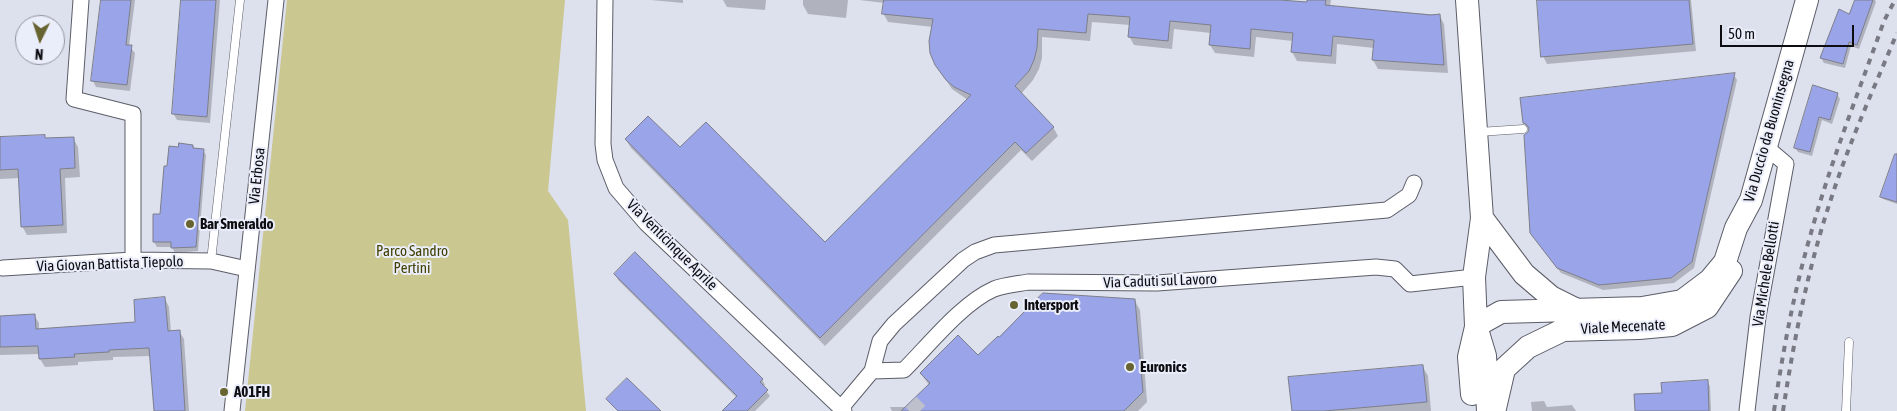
<!DOCTYPE html>
<style>
body{margin:0}
#map{position:relative;width:1897px;height:411px;overflow:hidden;background:#dde0ed;font-family:"Asap Condensed",sans-serif}
canvas{display:block}
.north{position:absolute;left:15px;top:15px;width:50px;height:50px;box-sizing:border-box;background:#eaedfa;border:1px solid #91939d;border-radius:50%;rotate:184deg;font-size:14px;font-weight:700;line-height:20px;text-align:center;color:#0c0c11}
.north::after{content:'';display:block;margin:auto;width:18px;height:22px;background:#676431;clip-path:polygon(50% 0,100% 100%,50% 72%,0 100%)}
.scale{position:absolute;left:1720px;top:25px;width:134px;height:22px;box-sizing:border-box;border:2px solid #0c0c11;border-top:0;padding-left:6px;font-size:15px;line-height:18px;white-space:nowrap;color:#0c0c11;-webkit-text-stroke:4px #eaedfa;paint-order:stroke}
</style>
<div id="map">
<canvas width="1897" height="411"></canvas>
<div class="north">N</div>
<div class="scale">50 m</div>
</div>
<script>
const ctx = document.querySelector('canvas').getContext('2d');
ctx.lineJoin = 'round';
function fillPath(path, color) {
  ctx.fillStyle = color;
  ctx.fill(path, 'evenodd');
}
function trace(path, color, width, dash) {
  ctx.strokeStyle = color;
  ctx.lineWidth = width;
  ctx.lineCap = dash ? 'butt' : 'round';
  ctx.setLineDash(dash || []);
  ctx.stroke(path);
}
function label(font, color, halo, rows, align = 'center') {
  ctx.font = font + ' "Asap Condensed",sans-serif';
  ctx.lineWidth = 4;
  ctx.setLineDash([]);
  ctx.textBaseline = 'middle';
  ctx.strokeStyle = halo;
  ctx.fillStyle = color;
  for (const [text, x, y, turn = 0] of rows) {
    ctx.save();
    ctx.translate(x, y);
    ctx.rotate((+turn || 0) * Math.PI / 180);
    ctx.textAlign = isNaN(turn) ? turn : align;
    if (halo) ctx.strokeText(text, 0, 0);
    ctx.fillText(text, 0, 0);
    ctx.restore();
  }
}
fillPath(new Path2D(`
 M 287,0 L 565,0 L 548,191 L 568,220 L 586,411 L 245,411 Z`), '#cac791');
fillPath(new Path2D(`
 M 102,0 L 135,0 L 129,46 L 135,53 L 130,91 L 96,87 L 93,81 Z
 M 183,0 L 220,0 L 210,123 L 177,120 L 173,113 Z
 M 651,0 L 683,0 L 683,3 Z
 M 723,0 L 766,0 L 765,10 L 727,7 Z
 M 803,0 L 848,0 L 846,18 L 808,14 L 803,5 Z
 M 859,0 L 1266,0 L 1308,4 L 1308,0 L 1331,0 L 1330,6 L 1439,15 L 1444,24 L 1448,73 L 1378,69 L 1373,60 L 1374,48 L 1337,44 L 1336,64 L 1297,61 L 1292,52 L 1293,41 L 1256,37 L 1254,57 L 1215,53 L 1210,45 L 1211,33 L 1174,29 L 1172,49 L 1134,45 L 1129,36 L 1130,25 L 1092,22 L 1090,41 L 1042,37 L 1042,58 L 1039,69 L 1033,80 L 1021,94 L 1053,127 L 1058,136 L 1032,161 L 1021,150 L 825,346 L 631,148 L 626,140 L 680,149 L 825,243 L 968,100 L 952,89 L 936,65 L 933,27 L 888,22 L 883,13 L 885,3 Z
 M 1538,0 L 1691,0 L 1696,51 L 1547,64 L 1543,56 Z
 M 1856,0 L 1875,0 L 1876,2 L 1859,49 L 1851,46 L 1845,68 L 1824,63 L 1821,58 L 1850,15 Z
 M 1734,75 L 1737,80 L 1694,268 L 1674,283 L 1603,290 L 1561,273 L 1534,238 L 1530,129 L 1527,128 L 1524,123 Z
 M 1814,87 L 1837,94 L 1840,99 L 1832,124 L 1822,120 L 1812,156 L 1798,152 L 1795,148 Z
 M 73,138 L 78,147 L 80,177 L 65,178 L 67,233 L 27,235 L 22,226 L 20,178 L 0,179 L 0,139 Z
 M 193,146 L 195,149 L 203,150 L 206,155 L 198,251 L 175,253 L 172,247 L 157,247 L 154,242 L 161,216 L 168,168 Z
 M 1897,152 L 1897,204 L 1883,199 L 1881,197 Z
 M 615,274 L 762,379 L 765,385 L 763,387 L 770,396 L 755,411 L 724,411 L 737,398 L 618,280 Z
 M 165,299 L 169,307 L 171,332 L 179,331 L 184,339 L 189,411 L 155,411 L 151,356 L 113,357 L 113,360 L 78,362 L 78,365 L 45,367 L 40,359 L 40,354 L 0,355 L 0,317 L 34,315 L 39,323 L 39,330 L 136,324 Z
 M 1135,301 L 1140,310 L 1147,402 L 1138,411 L 892,411 L 890,407 L 908,407 L 929,385 L 921,374 L 978,357 Z
 M 1423,367 L 1428,376 L 1431,411 L 1293,411 Z
 M 1708,382 L 1710,387 L 1711,411 L 1636,411 L 1663,394 Z
 M 1544,401 L 1547,407 L 1572,405 L 1576,411 L 1532,411 L 1531,402 Z`), '#0003');
const building = new Path2D(`
 M 101,0 L 131,0 L 126,45 L 132,45 L 127,85 L 91,81 Z
 M 181,0 L 216,0 L 207,117 L 172,114 Z
 M 884,0 L 1280,0 L 1307,2 L 1307,0 L 1326,0 L 1325,5 L 1431,15 L 1440,14 L 1444,65 L 1372,60 L 1374,40 L 1333,36 L 1331,56 L 1291,52 L 1293,33 L 1251,29 L 1250,49 L 1209,45 L 1211,25 L 1170,21 L 1168,41 L 1128,37 L 1130,17 L 1088,14 L 1086,33 L 1038,29 L 1037,48 L 1034,60 L 1029,71 L 1015,86 L 1054,127 L 1026,153 L 1015,142 L 820,338 L 625,139 L 648,116 L 680,147 L 706,122 L 825,242 L 971,95 L 954,87 L 946,80 L 935,65 L 930,53 L 929,41 L 933,19 L 882,14 Z
 M 1537,0 L 1689,0 L 1693,44 L 1541,57 Z
 M 1855,0 L 1873,0 L 1857,45 L 1849,42 L 1843,64 L 1820,58 L 1839,9 L 1849,14 Z
 M 1735,73 L 1692,262 L 1671,278 L 1599,285 L 1557,268 L 1530,233 L 1524,135 L 1528,132 L 1529,128 L 1526,124 L 1523,123 L 1520,98 Z
 M 1813,85 L 1838,93 L 1830,120 L 1819,117 L 1810,152 L 1794,148 Z
 M 45,135 L 45,138 L 74,137 L 75,168 L 60,169 L 63,225 L 21,227 L 18,169 L 0,170 L 0,137 Z
 M 179,143 L 193,145 L 193,148 L 204,149 L 196,247 L 171,248 L 171,242 L 153,242 L 153,214 L 160,214 L 164,166 L 167,166 L 169,146 L 178,147 Z
 M 1895,154 L 1897,154 L 1897,202 L 1880,197 Z
 M 635,252 L 763,379 L 760,382 L 768,390 L 747,411 L 722,411 L 737,396 L 614,274 Z
 M 1043,293 L 1135,299 L 1143,392 L 1124,411 L 901,411 L 930,383 L 920,373 L 958,335 L 978,355 L 998,336 L 999,337 Z
 M 165,297 L 168,331 L 180,330 L 185,411 L 154,411 L 149,348 L 109,350 L 109,352 L 74,354 L 75,357 L 39,359 L 38,346 L 0,347 L 0,316 L 35,314 L 36,329 L 135,322 L 134,300 Z
 M 1423,365 L 1427,402 L 1324,411 L 1292,411 L 1288,377 Z
 M 627,378 L 661,411 L 618,411 L 606,399 Z
 M 1708,380 L 1709,411 L 1635,411 L 1634,394 L 1662,393 L 1661,383 Z`);
fillPath(building, '#9aa4e9');
trace(building, '#7c7e8a', 1);
trace(new Path2D(`
 M 911,402 L 920,411`), '#bec0cc', 15, [15, 8]);
const lane = new Path2D(`
 M 1479,132 L 1523,129
 M 211,261 L 240,0
 M 1846,411 L 1849,342`);
const street = new Path2D(`
 M 81,0 L 74,99 L 133,114 L 133,260
 M 605,0 L 603,144 L 605,160 L 616,188 L 646,223 L 844,411
 M 3,268 L 133,260 L 211,261 L 247,269
 M 872,371 L 880,341 L 894,324 L 963,260 L 975,252 L 994,245 L 1387,210 L 1409,195 L 1414,183
 M 841,408 L 872,371 L 904,370 C 929,345 962,303 994,289 C 1004,285 1017,284 1028,282 L 1157,283 L 1376,267 L 1395,269 L 1410,284 L 1474,277
 M 232,411 L 276,0
 M 1747,411 L 1758,317 L 1786,164 L 1766,147`);
const secondary = new Path2D(`
 M 1467,0 L 1482,218 L 1474,277 L 1476,326 L 1485,356 L 1488,411
 M 1482,218 L 1524,274 L 1551,297 L 1575,309
 M 1476,326 L 1501,312 L 1642,308 L 1682,301 L 1710,280 L 1725,262 L 1736,228 L 1751,200 L 1807,0
 M 1472,394 L 1469,357 L 1476,327
 M 1495,408 L 1504,369 L 1528,347 L 1563,330 L 1639,328 L 1672,325 L 1707,307 L 1731,271`);
trace(lane, '#5b5d68', 9);
trace(street, '#5b5d68', 17);
trace(secondary, '#5b5d68', 24);
trace(lane, '#fff', 8);
trace(street, '#fff', 15);
trace(secondary, '#fff', 22);
trace(new Path2D(`
 M 1774,411 C 1783,351 1794,291 1811,233 C 1831,161 1859,91 1884,21 L 1895,0
 M 1783,411 C 1794,339 1808,268 1831,199 C 1849,143 1874,88 1897,33`), '#787982', 4, [6, 6]);
for (const [x, y, r, color] of [
 [190,224,5,"#676431"],
 [1014,305,5,"#676431"],
 [1130,367,5,"#676431"],
 [224,392,5,"#676431"]
]) {
  const dot = new Path2D();
  dot.arc(x, y, r, 0, 2 * Math.PI);
  ctx.fillStyle = color;
  ctx.fill(dot);
  trace(dot, '#eaedfa', 2);
}
label('15px', '#0c0c11', '#eaedfa', [
 ["Via Duccio da Buoninsegna",1769,131,-74],
 ["Via Erbosa",257,176,-84],
 ["Via Venticinque Aprile",672,245,45],
 ["Via Giovan Battista Tiepolo",110,264,-2],
 ["Via Michele Bellotti",1766,274,-81],
 ["Via Caduti sul Lavoro",1160,281,-2],
 ["Viale Mecenate",1623,327,-3]
]);
label('bold 15px', '#0c0c11', '#eaedfa', [
 ["Bar Smeraldo",200,224],
 ["Intersport",1024,305],
 ["Euronics",1140,367],
 ["A01FH",234,392]
], 'left');
label('15px', '#423f00', '#eaedfa', [
 ["Parco Sandro",412,251],
 ["Pertini",412,268]
]);
</script>
